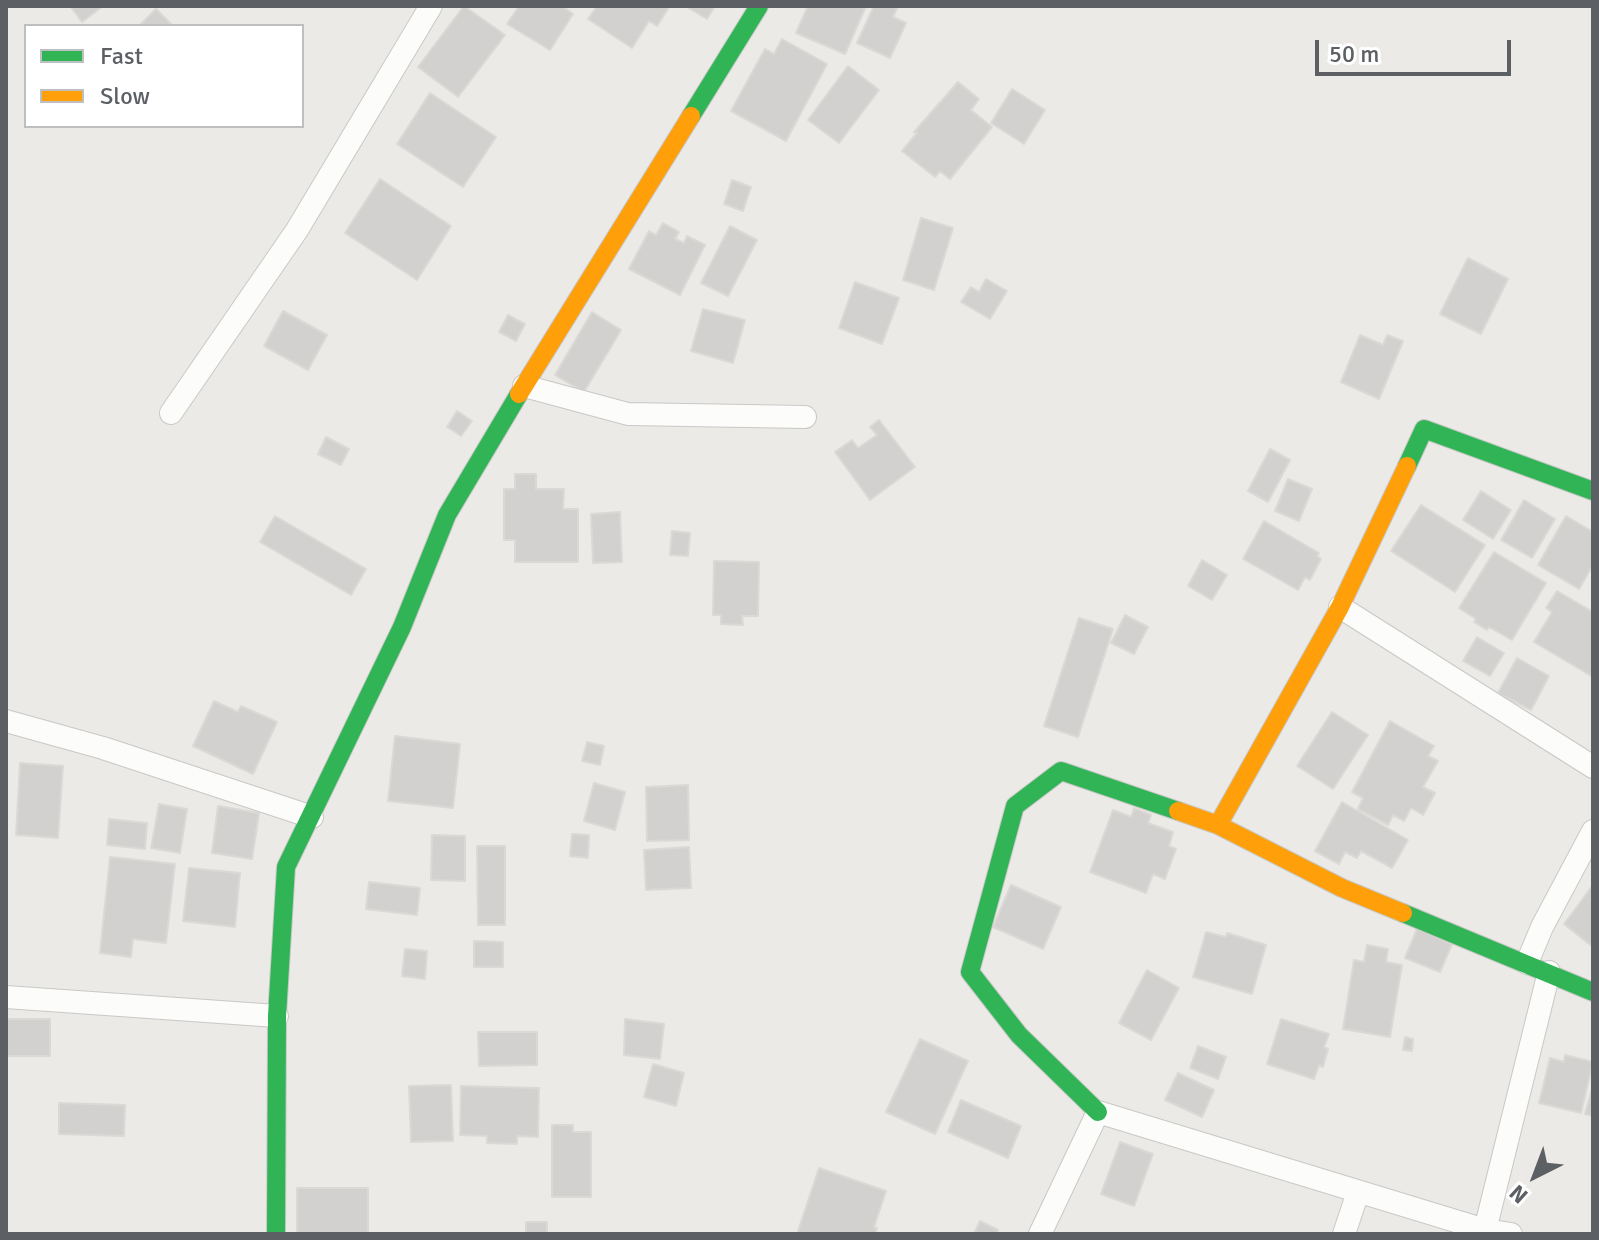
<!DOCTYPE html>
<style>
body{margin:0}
#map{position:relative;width:1599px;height:1240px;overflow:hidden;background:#ebeae6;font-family:Signika,sans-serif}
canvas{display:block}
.frame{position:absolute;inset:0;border:8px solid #5c5f63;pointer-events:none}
.legend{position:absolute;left:24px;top:24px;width:280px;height:104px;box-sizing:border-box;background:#fff;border:2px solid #bebfc1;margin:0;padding:10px 14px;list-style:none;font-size:24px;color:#5c5f63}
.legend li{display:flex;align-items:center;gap:16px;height:40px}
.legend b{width:40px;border:2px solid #bebfc1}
.north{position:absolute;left:1495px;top:1136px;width:80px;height:80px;-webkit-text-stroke:6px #fff;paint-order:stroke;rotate:222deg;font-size:22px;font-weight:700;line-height:32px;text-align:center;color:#5c5f63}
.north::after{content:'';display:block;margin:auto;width:28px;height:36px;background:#5c5f63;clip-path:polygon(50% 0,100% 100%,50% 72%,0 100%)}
.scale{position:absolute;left:1315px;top:40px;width:196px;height:36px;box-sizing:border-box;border:4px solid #5c5f63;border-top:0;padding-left:10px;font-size:24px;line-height:28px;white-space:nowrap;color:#5c5f63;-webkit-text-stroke:6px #fff;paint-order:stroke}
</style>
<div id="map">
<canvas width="1599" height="1240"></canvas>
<div class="frame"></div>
<ul class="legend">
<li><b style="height:10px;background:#30b455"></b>Fast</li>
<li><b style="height:10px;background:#ff9f0a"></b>Slow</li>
</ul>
<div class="north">N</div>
<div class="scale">50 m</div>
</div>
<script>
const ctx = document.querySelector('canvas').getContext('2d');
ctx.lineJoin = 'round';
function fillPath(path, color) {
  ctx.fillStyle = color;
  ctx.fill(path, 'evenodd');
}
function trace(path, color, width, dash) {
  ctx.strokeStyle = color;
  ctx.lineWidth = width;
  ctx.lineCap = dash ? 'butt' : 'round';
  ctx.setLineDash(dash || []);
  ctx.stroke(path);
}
const building = new Path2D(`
 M 70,6 L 103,6 L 82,22 Z
 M 464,6 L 505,35 L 458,97 L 418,67 Z
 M 519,6 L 562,6 L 573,14 L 550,50 L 507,24 Z
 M 597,6 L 668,6 L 669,7 L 657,26 L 649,21 L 632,48 L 588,19 Z
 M 685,6 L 715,6 L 707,19 Z
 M 808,6 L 866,6 L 845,54 L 796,33 Z
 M 874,6 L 898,6 L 893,17 L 906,23 L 890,58 L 857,43 Z
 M 156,9 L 173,26 L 139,26 Z
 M 782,39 L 827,64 L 786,141 L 731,111 L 765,49 L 774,54 Z
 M 848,66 L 879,90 L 839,143 L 808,120 Z
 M 958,82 L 979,99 L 971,110 L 992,127 L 950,179 L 940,171 L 935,177 L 902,151 L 917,133 L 914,132 Z
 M 1012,89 L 1045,110 L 1024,144 L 991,123 Z
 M 430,93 L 496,137 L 463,187 L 397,144 Z
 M 380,179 L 451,226 L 417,280 L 345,233 Z
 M 732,180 L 751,187 L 743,211 L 724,204 Z
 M 921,218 L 953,228 L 934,290 L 903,280 Z
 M 663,223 L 679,232 L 675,239 L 684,243 L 687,236 L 705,245 L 680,295 L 629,269 L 649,231 L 656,235 Z
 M 730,226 L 757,240 L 728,296 L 701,283 Z
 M 1468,258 L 1508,279 L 1481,334 L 1440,314 Z
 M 986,279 L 1007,291 L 990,319 L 961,302 L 971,287 L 979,292 Z
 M 855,282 L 899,298 L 882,344 L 839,328 Z
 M 703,309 L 745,320 L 733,363 L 691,351 Z
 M 283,311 L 327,335 L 308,370 L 264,346 Z
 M 592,312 L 621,330 L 584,392 L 555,375 Z
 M 508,315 L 525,324 L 516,341 L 499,332 Z
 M 1360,335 L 1383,345 L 1387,335 L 1403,341 L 1379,399 L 1341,382 Z
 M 457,411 L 472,421 L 461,436 L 447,427 Z
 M 879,420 L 915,467 L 870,500 L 835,452 L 852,440 L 858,448 L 877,435 L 870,427 Z
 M 326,437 L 349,449 L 341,465 L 318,454 Z
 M 1270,449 L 1290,460 L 1268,502 L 1248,491 Z
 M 515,474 L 536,474 L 536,489 L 564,489 L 563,509 L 578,509 L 578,562 L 515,562 L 515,540 L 504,540 L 504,489 L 515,489 Z
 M 1288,479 L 1312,489 L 1299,521 L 1275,511 Z
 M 1481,491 L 1511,510 L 1493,539 L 1463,520 Z
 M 1524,500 L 1555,519 L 1532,558 L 1501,540 Z
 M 1421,505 L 1485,545 L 1455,592 L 1391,551 Z
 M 620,512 L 622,562 L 593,563 L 591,514 Z
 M 275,516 L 366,569 L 351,595 L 260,542 Z
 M 1566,516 L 1593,532 L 1593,565 L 1579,589 L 1538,565 Z
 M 1264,521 L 1319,553 L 1317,556 L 1321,559 L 1310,580 L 1305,577 L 1298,590 L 1243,559 Z
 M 672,531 L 690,533 L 688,556 L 670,555 Z
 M 1494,552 L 1546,583 L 1512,640 L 1489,627 L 1487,630 L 1474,622 L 1476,619 L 1459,608 Z
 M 1202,560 L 1227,575 L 1212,600 L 1188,586 Z
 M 714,561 L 759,562 L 758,616 L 742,616 L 743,625 L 721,624 L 721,615 L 713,615 Z
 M 1557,591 L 1593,612 L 1593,677 L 1534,642 L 1552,612 L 1546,608 Z
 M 1125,615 L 1148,627 L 1134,654 L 1111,643 Z
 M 1079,618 L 1113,629 L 1078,737 L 1044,726 Z
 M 1477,637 L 1504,653 L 1490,676 L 1463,661 Z
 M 1517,658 L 1549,676 L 1531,710 L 1498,693 Z
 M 214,701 L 238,712 L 241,706 L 277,722 L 253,774 L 193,746 Z
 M 1332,712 L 1368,735 L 1333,789 L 1297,766 Z
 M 1390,721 L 1434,746 L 1428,756 L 1438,761 L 1423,787 L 1435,793 L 1423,815 L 1411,808 L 1404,821 L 1393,815 L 1388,825 L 1358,809 L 1363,798 L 1352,792 Z
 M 395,736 L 460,744 L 453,808 L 388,801 Z
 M 587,742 L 604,746 L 600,765 L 582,761 Z
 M 20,763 L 63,766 L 58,838 L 16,835 Z
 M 594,783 L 625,792 L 615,830 L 584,821 Z
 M 688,785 L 689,840 L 647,841 L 646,787 Z
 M 1342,802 L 1408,840 L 1392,868 L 1361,851 L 1357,858 L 1345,852 L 1339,864 L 1315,851 Z
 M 159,804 L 187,809 L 180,853 L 151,848 Z
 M 218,806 L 259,813 L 252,859 L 212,853 Z
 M 1134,808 L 1151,815 L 1148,823 L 1173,832 L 1169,846 L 1176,849 L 1165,879 L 1153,874 L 1146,893 L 1090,872 L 1113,810 L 1131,817 Z
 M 109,819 L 147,823 L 145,849 L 107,845 Z
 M 572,834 L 589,835 L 588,858 L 570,856 Z
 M 432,835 L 465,836 L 465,881 L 431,880 Z
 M 477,846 L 505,846 L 505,925 L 478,925 Z
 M 689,847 L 691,888 L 646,890 L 644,850 Z
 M 110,857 L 175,864 L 166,943 L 133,939 L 131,957 L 100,953 Z
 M 189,868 L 240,873 L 235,927 L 183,921 Z
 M 369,882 L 420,888 L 417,915 L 366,909 Z
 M 1011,885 L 1061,907 L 1043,949 L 993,927 Z
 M 1593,885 L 1593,947 L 1564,924 Z
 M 1417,929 L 1452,944 L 1440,972 L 1405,958 Z
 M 1206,932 L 1226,937 L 1227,933 L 1266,945 L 1252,994 L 1193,977 Z
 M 474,941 L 503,942 L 503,967 L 474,967 Z
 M 1367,945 L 1388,949 L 1386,962 L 1402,965 L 1390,1037 L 1343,1029 L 1354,960 L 1364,962 Z
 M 405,949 L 427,951 L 425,979 L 402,976 Z
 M 1147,970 L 1179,988 L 1151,1040 L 1119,1023 Z
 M 6,1019 L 50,1019 L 50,1056 L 6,1056 Z
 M 625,1019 L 664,1024 L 660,1059 L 624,1055 Z
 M 1281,1019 L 1329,1034 L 1324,1047 L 1328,1049 L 1323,1067 L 1319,1065 L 1314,1079 L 1267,1064 Z
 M 478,1032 L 537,1032 L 537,1065 L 479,1066 Z
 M 1405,1037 L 1413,1039 L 1412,1051 L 1403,1050 Z
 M 920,1039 L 968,1061 L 935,1134 L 886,1112 Z
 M 1198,1046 L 1226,1057 L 1218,1079 L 1190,1068 Z
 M 1565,1055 L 1593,1062 L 1581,1113 L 1539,1103 L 1550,1058 L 1564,1062 Z
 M 653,1064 L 684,1073 L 676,1106 L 644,1097 Z
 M 1178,1073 L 1214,1090 L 1202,1117 L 1165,1100 Z
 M 451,1085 L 453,1141 L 411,1142 L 409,1086 Z
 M 1593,1085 L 1593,1116 L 1585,1114 Z
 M 461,1086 L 539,1088 L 538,1137 L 517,1136 L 517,1144 L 487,1143 L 487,1136 L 460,1135 Z
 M 961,1100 L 1021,1126 L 1008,1158 L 948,1132 Z
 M 59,1103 L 125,1105 L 124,1136 L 59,1134 Z
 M 552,1125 L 573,1125 L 573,1132 L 591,1132 L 591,1197 L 552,1197 Z
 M 1120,1142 L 1153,1154 L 1134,1206 L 1101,1194 Z
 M 819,1168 L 886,1191 L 874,1227 L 877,1228 L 875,1234 L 797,1234 Z
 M 297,1188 L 368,1188 L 368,1234 L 297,1234 Z
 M 980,1221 L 998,1230 L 996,1234 L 974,1234 Z
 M 526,1222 L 547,1222 L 547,1234 L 526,1234 Z`);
fillPath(building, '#d2d1cf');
trace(building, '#dad9d6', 2);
const street = new Path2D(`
 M 524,386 L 628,414 L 805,417
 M 171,413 L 297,230 L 431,6
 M 1340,607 L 1593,767
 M 6,721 L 103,748 L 312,817
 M 1527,963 L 1542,927 L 1593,831
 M 6,997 L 277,1016
 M 1040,1234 L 1098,1112 L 1485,1230
 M 1344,1234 L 1358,1192
 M 1511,1234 L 1485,1230 L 1549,972`);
const fast = new Path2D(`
 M 691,116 L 759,6
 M 1407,466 L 1424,429 L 1593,491
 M 1403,913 L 1593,992
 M 1098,1112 L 1019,1035 L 970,972 L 1015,806 L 1061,771 L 1178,811
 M 276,1234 L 277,1016 L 286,867 L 402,627 L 447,515 L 519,394`);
const slow = new Path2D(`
 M 519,394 L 691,116
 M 1178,811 L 1218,825 L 1342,888 L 1403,913
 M 1218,825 L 1340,607 L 1407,466`);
trace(street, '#c8c8c8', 24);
trace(fast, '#c8c8c7', 20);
trace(slow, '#c8c8c7', 20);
trace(street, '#fcfcfb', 22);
trace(fast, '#30b455', 18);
trace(slow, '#ff9f0a', 18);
</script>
